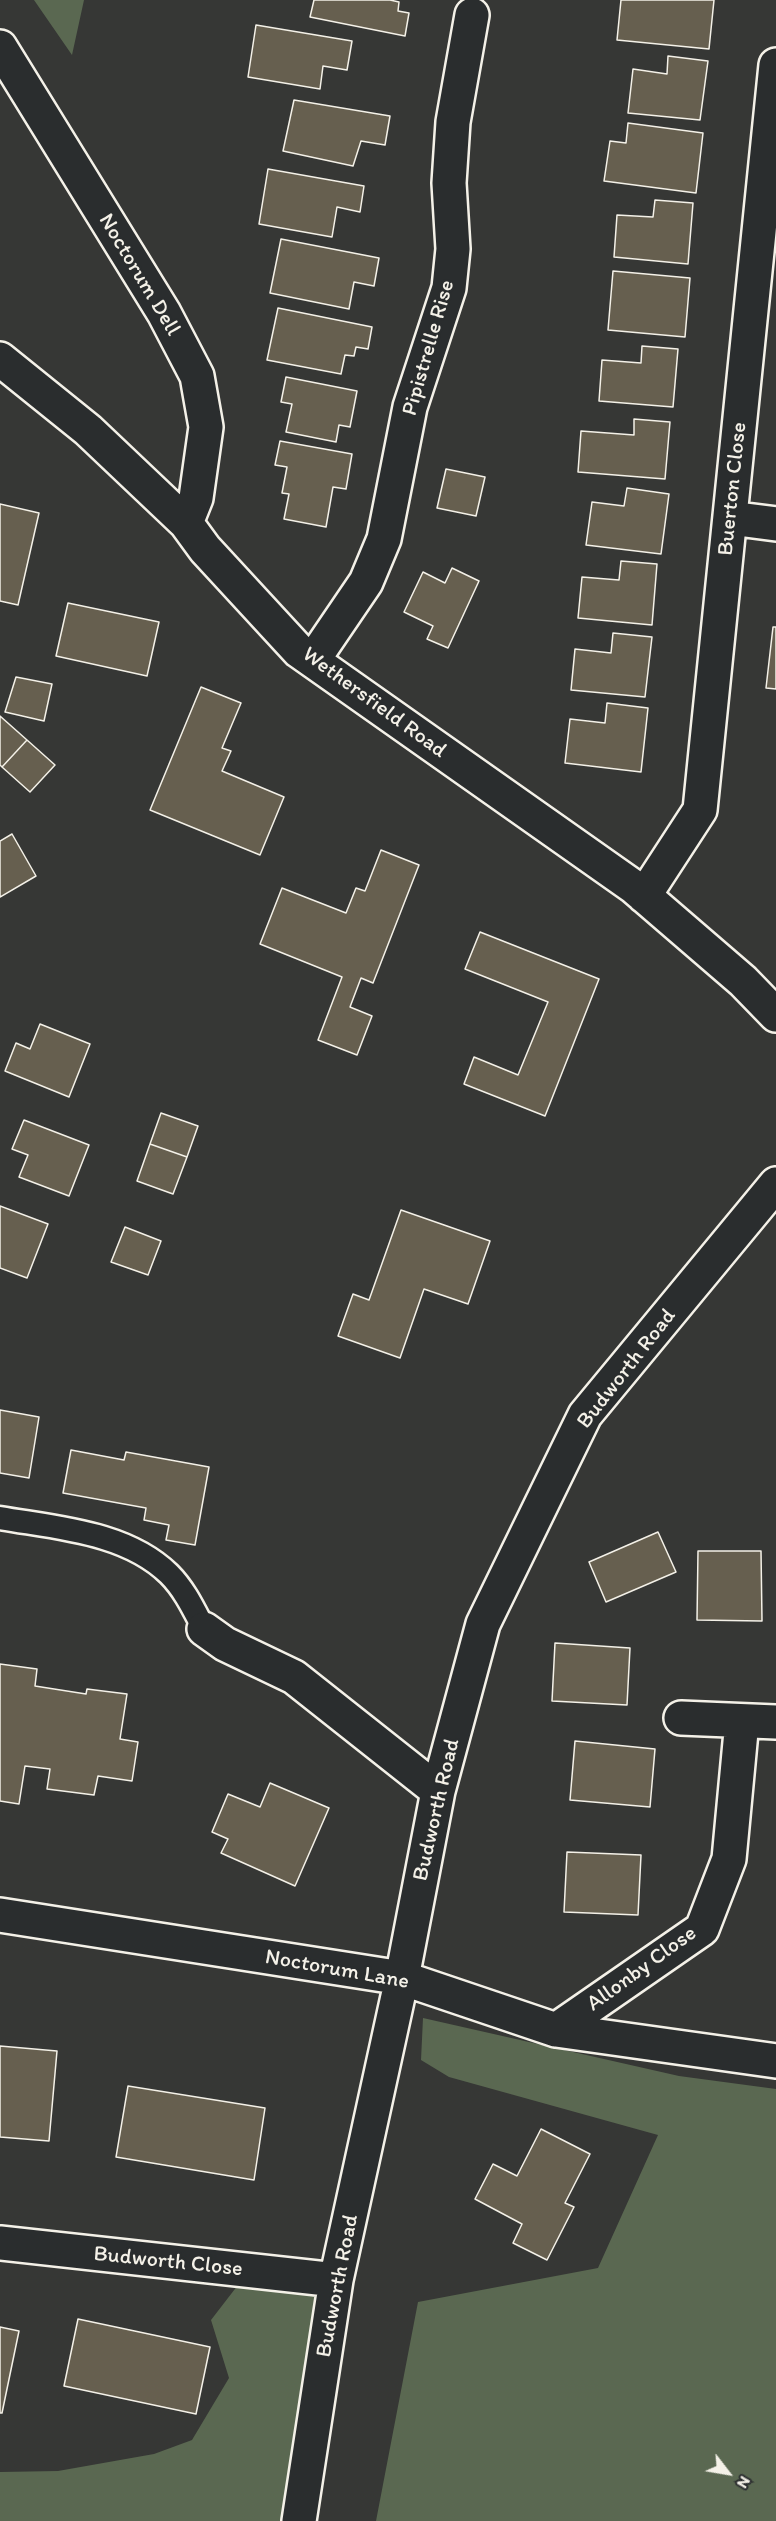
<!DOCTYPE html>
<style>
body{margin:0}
#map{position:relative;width:776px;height:2521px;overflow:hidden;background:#363735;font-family:Itim,sans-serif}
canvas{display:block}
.north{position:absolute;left:698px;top:2443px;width:60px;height:60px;-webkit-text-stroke:4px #2a2d2e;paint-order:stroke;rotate:121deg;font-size:16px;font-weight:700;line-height:24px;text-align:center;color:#f4f1e8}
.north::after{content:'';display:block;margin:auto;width:21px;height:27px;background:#f4f1e8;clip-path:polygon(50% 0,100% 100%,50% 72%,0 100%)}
</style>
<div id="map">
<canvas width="776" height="2521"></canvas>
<div class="north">N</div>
</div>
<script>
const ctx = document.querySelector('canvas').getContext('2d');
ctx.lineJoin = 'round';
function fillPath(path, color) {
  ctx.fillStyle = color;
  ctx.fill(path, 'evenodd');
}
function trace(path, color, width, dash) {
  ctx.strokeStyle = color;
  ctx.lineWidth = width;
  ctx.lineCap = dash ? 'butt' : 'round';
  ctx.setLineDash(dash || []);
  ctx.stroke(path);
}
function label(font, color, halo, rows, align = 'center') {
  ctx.font = font + ' Itim,sans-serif';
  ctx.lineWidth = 4.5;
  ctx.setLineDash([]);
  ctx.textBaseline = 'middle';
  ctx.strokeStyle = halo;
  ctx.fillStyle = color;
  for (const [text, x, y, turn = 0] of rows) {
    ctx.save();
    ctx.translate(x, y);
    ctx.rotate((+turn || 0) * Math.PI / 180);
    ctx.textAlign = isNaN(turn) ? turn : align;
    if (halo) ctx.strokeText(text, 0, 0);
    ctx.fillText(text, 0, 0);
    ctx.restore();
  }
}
fillPath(new Path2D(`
 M 34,0 L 84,0 L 72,55 Z
 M 423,2018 L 679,2076 L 776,2089 L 776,2521 L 376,2521 L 418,2302 L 598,2268 L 658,2135 L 449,2077 L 421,2060 Z
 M 324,2269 L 291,2521 L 0,2521 L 0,2472 L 58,2471 L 154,2454 L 192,2440 L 229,2378 L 211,2320 L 238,2285 Z`), '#5a6851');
const building = new Path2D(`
 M 314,0 L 390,0 L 399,2 L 398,11 L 409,13 L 405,36 L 310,17 Z
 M 621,0 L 714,0 L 709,49 L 617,40 Z
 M 256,25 L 352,41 L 347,70 L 323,66 L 320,89 L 248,77 Z
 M 668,56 L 708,61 L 700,120 L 628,113 L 633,69 L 667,74 Z
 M 294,100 L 390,116 L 385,145 L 361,141 L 353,166 L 283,151 Z
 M 628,123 L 703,133 L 696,193 L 604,181 L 610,141 L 626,143 Z
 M 268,169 L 364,186 L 360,212 L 337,207 L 332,237 L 259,224 Z
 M 655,200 L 693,203 L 688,264 L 614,257 L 617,215 L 653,217 Z
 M 281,239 L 379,258 L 374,286 L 354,282 L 349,309 L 270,293 Z
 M 613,271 L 690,278 L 685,337 L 608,330 Z
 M 278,308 L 372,327 L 368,349 L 356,347 L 354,356 L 345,355 L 341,374 L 267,360 Z
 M 642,346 L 678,349 L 673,407 L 599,401 L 602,360 L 641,363 Z
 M 286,377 L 357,391 L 350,427 L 339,425 L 336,442 L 286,432 L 292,404 L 281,402 Z
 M 634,419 L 670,422 L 665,479 L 578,472 L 581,431 L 634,435 Z
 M 280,441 L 352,454 L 346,489 L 333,487 L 326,527 L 284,519 L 289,494 L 282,493 L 287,467 L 275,465 Z
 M 446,469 L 485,477 L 476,516 L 437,508 Z
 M 627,488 L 669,494 L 661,554 L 586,545 L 592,502 L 624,506 Z
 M 0,504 L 39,513 L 18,605 L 0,601 Z
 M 621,561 L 657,564 L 652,625 L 578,618 L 582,577 L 619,580 Z
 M 452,568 L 479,581 L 448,648 L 427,639 L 433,626 L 404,612 L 423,572 L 445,583 Z
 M 68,603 L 159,622 L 147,676 L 56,656 Z
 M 773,627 L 776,627 L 776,689 L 766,688 Z
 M 613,633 L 652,637 L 645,697 L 571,690 L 575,649 L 611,653 Z
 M 16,677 L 52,684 L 44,721 L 5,712 Z
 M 201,687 L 241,703 L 222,748 L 231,751 L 222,771 L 284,797 L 260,855 L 150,810 Z
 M 607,703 L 648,708 L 641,772 L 565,763 L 570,719 L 605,723 Z
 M 0,716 L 27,740 L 2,767 L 0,765 Z
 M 27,740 L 55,765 L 30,792 L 2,767 Z
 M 12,834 L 36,876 L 0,897 L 0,841 Z
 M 381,850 L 419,865 L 373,983 L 361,978 L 350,1007 L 372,1016 L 357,1055 L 318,1040 L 342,977 L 260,944 L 282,888 L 346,913 L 356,888 L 365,891 Z
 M 480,932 L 599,979 L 545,1116 L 464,1084 L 474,1057 L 518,1075 L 548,1002 L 465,969 Z
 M 40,1024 L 90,1044 L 69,1097 L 5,1071 L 16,1043 L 30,1049 Z
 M 161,1113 L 198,1126 L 187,1157 L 150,1144 Z
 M 24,1120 L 89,1145 L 69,1196 L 19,1177 L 28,1155 L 12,1149 Z
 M 150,1144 L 187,1157 L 173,1194 L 137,1181 Z
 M 0,1206 L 48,1224 L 27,1278 L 0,1268 Z
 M 401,1210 L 490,1241 L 468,1304 L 424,1289 L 400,1358 L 338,1336 L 353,1294 L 369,1300 Z
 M 125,1227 L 161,1241 L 148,1275 L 111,1262 Z
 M 0,1410 L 39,1417 L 29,1478 L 0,1473 Z
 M 71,1450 L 124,1460 L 126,1452 L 209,1467 L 195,1545 L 166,1540 L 169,1525 L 144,1520 L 146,1508 L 63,1493 Z
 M 658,1532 L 676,1572 L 606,1602 L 589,1562 Z
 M 698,1551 L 761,1551 L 762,1621 L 697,1620 Z
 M 555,1643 L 630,1648 L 627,1705 L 552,1701 Z
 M 0,1664 L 37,1669 L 35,1686 L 86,1694 L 87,1689 L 127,1694 L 120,1739 L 138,1742 L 132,1781 L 98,1776 L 94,1795 L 47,1789 L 50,1769 L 25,1766 L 19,1804 L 0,1801 Z
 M 575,1741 L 655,1749 L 650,1807 L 570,1800 Z
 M 270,1783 L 329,1808 L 295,1886 L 221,1853 L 228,1839 L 212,1832 L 228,1794 L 260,1807 Z
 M 567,1852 L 641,1855 L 638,1915 L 564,1912 Z
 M 0,2046 L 57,2051 L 49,2141 L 0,2137 Z
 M 128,2086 L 265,2108 L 254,2180 L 116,2157 Z
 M 541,2129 L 590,2154 L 565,2203 L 574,2207 L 547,2260 L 513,2243 L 522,2224 L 475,2199 L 493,2164 L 517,2176 Z
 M 78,2319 L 210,2347 L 196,2414 L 64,2386 Z
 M 0,2327 L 19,2331 L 2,2413 L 0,2413 Z`);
fillPath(building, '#665f4f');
trace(building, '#f4f1e8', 1.5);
const service = new Path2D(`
 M 0,1518 C 57,1528 126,1532 169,1574 C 185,1590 194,1610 204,1629`);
const minor = new Path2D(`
 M 0,47 L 164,313 L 197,376 L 206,427 L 196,498 L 186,523
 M 0,359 L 88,430 L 186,523 L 205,549 L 299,651 L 634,887 L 743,981 L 776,1015
 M 730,518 L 776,524
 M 313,660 L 366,582 L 384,539 L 410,407 L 449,288 L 453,249 L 449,183 L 453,122 L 472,15
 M 644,896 L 700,810 L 776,65
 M 204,1629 L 225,1644 L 294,1677 L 438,1791
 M 681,1718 L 776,1722
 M 0,1915 L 402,1978 L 556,2030 L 776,2061
 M 556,2030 L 702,1929 L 729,1859 L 742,1721
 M 0,2243 L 336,2280
 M 299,2521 L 336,2280 L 402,1978 L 438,1791 L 483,1624 L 585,1415 L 776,1184`);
trace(service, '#f4f1e8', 27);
trace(minor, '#f4f1e8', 38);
trace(service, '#2a2d2e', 22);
trace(minor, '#2a2d2e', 33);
label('22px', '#f4f1e8', '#2a2d2e', [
 ["Noctorum Dell",139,275,59],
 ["Pipistrelle Rise",429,348,-74],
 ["Buerton Close",733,489,-84],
 ["Wethersfield Road",374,703,36],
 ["Budworth Road",627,1369,-52],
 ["Budworth Road",437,1810,-77],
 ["Allonby Close",642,1969,-36],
 ["Noctorum Lane",337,1970,10],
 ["Budworth Close",168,2262,6],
 ["Budworth Road",338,2286,-79]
]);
</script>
